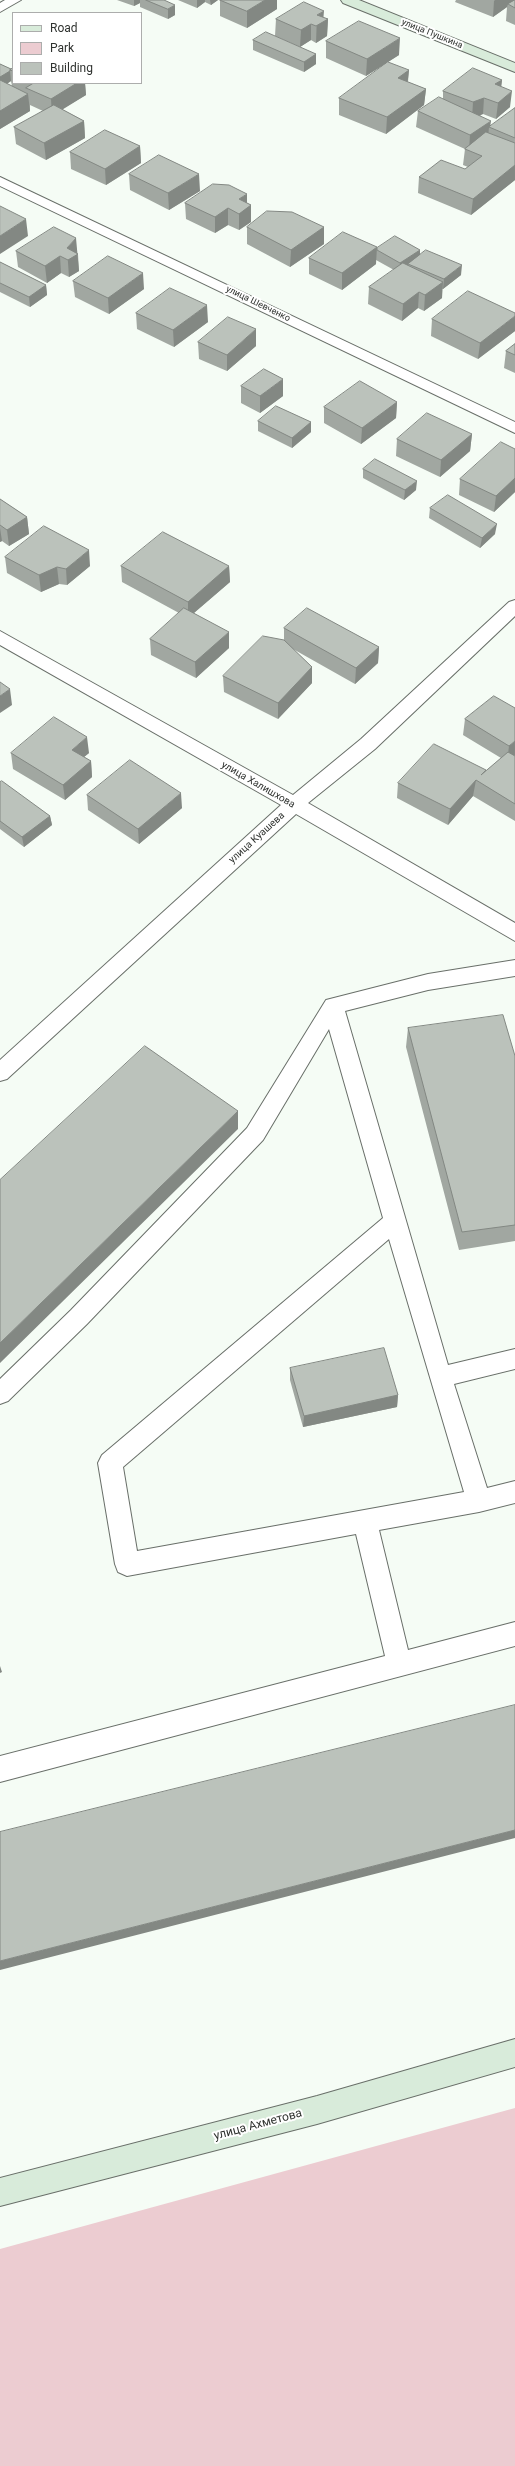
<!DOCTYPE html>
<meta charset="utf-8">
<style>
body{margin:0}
#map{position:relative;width:515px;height:2466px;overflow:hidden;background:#f5fcf5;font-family:Roboto,sans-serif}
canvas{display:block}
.legend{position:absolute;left:12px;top:12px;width:130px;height:72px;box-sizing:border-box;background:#fff;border:1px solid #acadac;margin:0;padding:5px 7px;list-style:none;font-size:12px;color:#2f322f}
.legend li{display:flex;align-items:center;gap:8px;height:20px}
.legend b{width:20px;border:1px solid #acadac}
</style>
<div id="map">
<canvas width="515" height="2466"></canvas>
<ul class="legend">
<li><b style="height:5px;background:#d8ebda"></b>Road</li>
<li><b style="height:11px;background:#ecccd1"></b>Park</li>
<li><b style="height:11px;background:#bbc2bb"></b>Building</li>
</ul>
</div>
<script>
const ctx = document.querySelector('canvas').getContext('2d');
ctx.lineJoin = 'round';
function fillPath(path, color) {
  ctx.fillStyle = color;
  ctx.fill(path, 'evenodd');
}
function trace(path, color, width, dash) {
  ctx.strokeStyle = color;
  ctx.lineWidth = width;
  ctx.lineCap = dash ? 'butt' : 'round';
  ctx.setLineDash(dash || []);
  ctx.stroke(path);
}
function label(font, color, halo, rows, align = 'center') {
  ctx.font = font + ' Roboto,sans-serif';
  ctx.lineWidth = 4;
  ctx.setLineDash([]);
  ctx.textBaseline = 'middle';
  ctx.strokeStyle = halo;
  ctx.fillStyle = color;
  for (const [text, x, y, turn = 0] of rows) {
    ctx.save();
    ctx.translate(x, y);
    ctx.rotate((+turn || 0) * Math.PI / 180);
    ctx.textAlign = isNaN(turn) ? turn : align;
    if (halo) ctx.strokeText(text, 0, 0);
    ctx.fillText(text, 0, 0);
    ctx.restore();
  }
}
fillPath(new Path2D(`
 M 515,2108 L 515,2466 L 0,2466 L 0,2249 Z`), '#ecccd1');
const lane = new Path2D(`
 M 515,960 L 515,976 L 428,990 L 345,1011 L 448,1365 L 515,1349 L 515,1369 L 454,1384 L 487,1488 L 515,1481 L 515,1503 L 479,1512 L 379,1530 L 408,1650 L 515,1622 L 515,1646 L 0,1782 L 0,1756 L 385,1656 L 356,1534 L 127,1576 L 118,1572 L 115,1564 L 98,1463 L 102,1455 L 383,1218 L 329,1029 L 263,1140 L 87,1324 L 8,1401 L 0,1404 L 0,1379 L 71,1310 L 247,1128 L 326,1000 L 428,974 ZM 389,1239 L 464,1492 L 137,1551 L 123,1467 Z`);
const street = new Path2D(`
 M 5,0 L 21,0 L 0,12 L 0,3 Z
 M 0,177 L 515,422 L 515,433 L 0,186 Z
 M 515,600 L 515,616 L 375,749 L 308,803 L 515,923 L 515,941 L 296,814 L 7,1079 L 0,1081 L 0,1060 L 281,805 L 0,645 L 0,631 L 293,795 L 361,739 L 509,602 Z`);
const secondary = new Path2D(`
 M 341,0 L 359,0 L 515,63 L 515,72 L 343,3 Z
 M 515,2039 L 515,2067 L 317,2124 L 0,2206 L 0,2178 L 317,2096 Z`);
trace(lane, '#696f69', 2);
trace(street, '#696f69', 2);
trace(secondary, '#696f69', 2);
fillPath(lane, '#fff');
fillPath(street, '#fff');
fillPath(secondary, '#d8ebda');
fillPath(new Path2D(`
 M 117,0 L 164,0 L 175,15 L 168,19 L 140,7 L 140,3 L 134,6 Z
 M 178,0 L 218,0 L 211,5 L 205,2 L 197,8 Z
 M 220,0 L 277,9 L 247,28 L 220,16 Z
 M 456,0 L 515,0 L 515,25 L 506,21 L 507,7 L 493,17 L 455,2 Z
 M 324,18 L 328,19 L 327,36 L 316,43 L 311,40 L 300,47 L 275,36 L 276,19 Z
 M 253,40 L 316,54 L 316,64 L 304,72 L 253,50 Z
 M 326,41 L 399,55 L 366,76 L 326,58 Z
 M 0,64 L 11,69 L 13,68 L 13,83 L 85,83 L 86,95 L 62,109 L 84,121 L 85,138 L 46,160 L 16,144 L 14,127 L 43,111 L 30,105 L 30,111 L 0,129 ZM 11,81 L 12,86 L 7,84 Z
 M 409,70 L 408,82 L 426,89 L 424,105 L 386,134 L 339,115 L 339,98 Z
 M 502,80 L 501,87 L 510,107 L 496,119 L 483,114 L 480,115 L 491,126 L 515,108 L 515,180 L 471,215 L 418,193 L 419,177 L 465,169 L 468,167 L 463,165 L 465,149 L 416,127 L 418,111 L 443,99 L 443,91 Z
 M 140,146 L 141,163 L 106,185 L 71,169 L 70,152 Z
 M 129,174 L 200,191 L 169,210 L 130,190 Z
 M 185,203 L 247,203 L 251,205 L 251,222 L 239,230 L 228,225 L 215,233 L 186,219 Z
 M 247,227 L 324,227 L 324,244 L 290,267 L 247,244 Z
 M 377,248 L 420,250 L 420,254 L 461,275 L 443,289 L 442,289 L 442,298 L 424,311 L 418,308 L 402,321 L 368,304 L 369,287 L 394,270 L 376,260 L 376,264 L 342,290 L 309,274 L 309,258 Z
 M 16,251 L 77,254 L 78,254 L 79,271 L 69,277 L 61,273 L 47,283 L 18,267 Z
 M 0,262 L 46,285 L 47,295 L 30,307 L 0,292 Z
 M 73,281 L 144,289 L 109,314 L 75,297 Z
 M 136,313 L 208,322 L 174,347 L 137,329 Z
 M 432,319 L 515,331 L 478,359 L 431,336 Z
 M 198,342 L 256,346 L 227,371 L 199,359 Z
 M 515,344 L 515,373 L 504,368 L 506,351 Z
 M 241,386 L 283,396 L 260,413 L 241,403 Z
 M 397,402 L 396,418 L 361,444 L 324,423 L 324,407 Z
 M 258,421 L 311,422 L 311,432 L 292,448 L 258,431 Z
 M 472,434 L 470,451 L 440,477 L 396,456 L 397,439 Z
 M 515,449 L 515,492 L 494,512 L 459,495 L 460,479 Z
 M 363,469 L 416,490 L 404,500 L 363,478 Z
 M 0,499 L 27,517 L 29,534 L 9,546 L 2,541 L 0,542 Z
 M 430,508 L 495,534 L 480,548 L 429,518 Z
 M 5,557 L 90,566 L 67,585 L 59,584 L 41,592 L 7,573 Z
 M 121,566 L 229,566 L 230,582 L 194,613 L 229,648 L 196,678 L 151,655 L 150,639 L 179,613 L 122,582 Z
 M 284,628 L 379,647 L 378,663 L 355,684 L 293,649 L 312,667 L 312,683 L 278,719 L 224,692 L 223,676 L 284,640 Z
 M 494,696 L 515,756 L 515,821 L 473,796 L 448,825 L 397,798 L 398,783 L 485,772 L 501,758 L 463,735 L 465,719 Z
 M 11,753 L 89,753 L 84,757 L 91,761 L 92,777 L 65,800 L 13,769 Z
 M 0,782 L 50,816 L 52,825 L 24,847 L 0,829 Z
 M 87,795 L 182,808 L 139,844 L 88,810 Z
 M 408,1028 L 515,1056 L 515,1241 L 459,1250 L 406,1047 Z
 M 290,1368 L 398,1395 L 397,1407 L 303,1427 L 290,1380 Z`), '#a1a7a1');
fillPath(new Path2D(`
 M 134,0 L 140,0 L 140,3 L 134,6 Z
 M 197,0 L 205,0 L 205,2 L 197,8 Z
 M 210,0 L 218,0 L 211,5 Z
 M 265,0 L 277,0 L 277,9 L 247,28 L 247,11 Z
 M 495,0 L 515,0 L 508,4 L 507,7 L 493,17 L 494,1 Z
 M 175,5 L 175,15 L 168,19 L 168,9 Z
 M 324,11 L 323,22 L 328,19 L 327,36 L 316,43 L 317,15 Z
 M 311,24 L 311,40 L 300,47 L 301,30 Z
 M 400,38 L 399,55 L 366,76 L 367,59 Z
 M 316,54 L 316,64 L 304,72 L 304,62 Z
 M 409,70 L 407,87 L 398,78 Z
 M 10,71 L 11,81 L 0,88 L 0,77 Z
 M 502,80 L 500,96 L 495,84 Z
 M 77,83 L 85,83 L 86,95 L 52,116 L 51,99 Z
 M 426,89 L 424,105 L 386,134 L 387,117 Z
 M 512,91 L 510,107 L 496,119 L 498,103 Z
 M 28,94 L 30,111 L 0,129 L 0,111 Z
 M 484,98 L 483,114 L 472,119 L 473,102 Z
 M 84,121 L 85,138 L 46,160 L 44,143 Z
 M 491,121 L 490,128 L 489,127 L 488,138 L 469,151 L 470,135 Z
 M 140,146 L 141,163 L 106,185 L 105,169 Z
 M 515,165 L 515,180 L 471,215 L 473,199 Z
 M 199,174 L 200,191 L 169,210 L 168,193 Z
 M 247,194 L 247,208 L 251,205 L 251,222 L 239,230 L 239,199 Z
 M 228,208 L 228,225 L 215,233 L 215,217 Z
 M 26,219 L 28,236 L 0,254 L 0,236 Z
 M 324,227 L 324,244 L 290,267 L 291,250 Z
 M 76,238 L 79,271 L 69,277 L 67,248 Z
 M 377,247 L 376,264 L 342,290 L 342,273 Z
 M 420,250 L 420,260 L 408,264 L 408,267 L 400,273 L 400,263 Z
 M 60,256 L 61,273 L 47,283 L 45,266 Z
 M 462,265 L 461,275 L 443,289 L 444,279 Z
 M 143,273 L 144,289 L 109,314 L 108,298 Z
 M 443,282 L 442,298 L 424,311 L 425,295 Z
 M 46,285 L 47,295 L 30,307 L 29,297 Z
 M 419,292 L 418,308 L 402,321 L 403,304 Z
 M 207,305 L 208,322 L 174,347 L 173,330 Z
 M 515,316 L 515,331 L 478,359 L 480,343 Z
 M 256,329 L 256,346 L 227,371 L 227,355 Z
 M 283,379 L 283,396 L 260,413 L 260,396 Z
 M 397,402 L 396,418 L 361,444 L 362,428 Z
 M 311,422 L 311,432 L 292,448 L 292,438 Z
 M 472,434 L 470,451 L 440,477 L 441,460 Z
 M 515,478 L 515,492 L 494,512 L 496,496 Z
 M 417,481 L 416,490 L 404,500 L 405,490 Z
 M 27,517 L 29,534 L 9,546 L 7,530 Z
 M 497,524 L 495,534 L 480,548 L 482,538 Z
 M 0,528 L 2,541 L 0,542 Z
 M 89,550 L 90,566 L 67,585 L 66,569 Z
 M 229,566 L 230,582 L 188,618 L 188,602 Z
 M 57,567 L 59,584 L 41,592 L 39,575 Z
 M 229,632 L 229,648 L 196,678 L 195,662 Z
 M 379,647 L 378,663 L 355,684 L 356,668 Z
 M 312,667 L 312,683 L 278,719 L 278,703 Z
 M 10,689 L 12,705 L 0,713 L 0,696 Z
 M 87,737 L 89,753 L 74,765 L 72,750 Z
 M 515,741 L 515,755 L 507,762 L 509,746 Z
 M 91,761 L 92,777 L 65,800 L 63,785 Z
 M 476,780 L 473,796 L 448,825 L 450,809 Z
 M 181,793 L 182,808 L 139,844 L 138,829 Z
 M 50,816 L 52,825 L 24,847 L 22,837 Z
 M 238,1111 L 238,1129 L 0,1363 L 0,1343 Z
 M 398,1395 L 397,1407 L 303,1427 L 304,1416 Z
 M 0,1666 L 2,1672 L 0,1673 Z
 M 515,1830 L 515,1838 L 0,1970 L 0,1961 Z`), '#838883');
const building = new Path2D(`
 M 146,0 L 164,0 L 175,5 L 168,9 Z
 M 220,0 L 265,0 L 247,11 Z
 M 515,0 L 515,8 L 508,4 Z
 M 304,2 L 324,11 L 317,15 L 328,19 L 316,26 L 311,24 L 301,30 L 276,19 Z
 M 359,21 L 400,38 L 367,59 L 326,41 Z
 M 266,32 L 316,54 L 304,62 L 253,40 Z
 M 388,62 L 409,70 L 398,78 L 426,89 L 387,117 L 339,98 Z
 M 0,64 L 11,69 L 10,70 L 10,71 L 0,77 Z
 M 13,68 L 13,71 L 10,70 Z
 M 473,68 L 502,80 L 495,84 L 512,91 L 498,103 L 484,98 L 473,102 L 443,91 Z
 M 0,80 L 28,94 L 0,111 Z
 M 34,83 L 77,83 L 51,99 L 26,88 Z
 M 439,97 L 491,121 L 470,135 L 418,111 Z
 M 54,105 L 84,121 L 44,143 L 14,127 Z
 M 515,108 L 515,138 L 489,127 Z
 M 105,130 L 140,146 L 105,169 L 70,152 Z
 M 486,132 L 515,143 L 515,165 L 473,199 L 419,177 L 441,160 L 465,169 L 482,156 L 465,149 Z
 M 159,155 L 199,174 L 168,193 L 129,174 Z
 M 213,184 L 229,185 L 247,194 L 239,199 L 251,205 L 239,214 L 228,208 L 215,217 L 185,203 Z
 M 0,206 L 26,219 L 0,236 Z
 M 267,211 L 292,212 L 324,227 L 291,250 L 247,227 Z
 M 54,227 L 76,238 L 67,248 L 78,254 L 68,260 L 60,256 L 45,266 L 16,251 Z
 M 343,232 L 377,247 L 342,273 L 309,258 Z
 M 395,236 L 420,250 L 400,263 L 377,250 L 377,248 Z
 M 426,250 L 462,265 L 444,279 L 408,264 Z
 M 108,256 L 143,273 L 108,298 L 73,281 Z
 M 0,262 L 46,285 L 29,297 L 0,283 Z
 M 403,263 L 443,282 L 425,295 L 419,292 L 403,304 L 369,287 Z
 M 170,288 L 207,305 L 173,330 L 136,313 Z
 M 468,291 L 515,313 L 515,316 L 480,343 L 432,319 Z
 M 228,317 L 256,329 L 227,355 L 198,342 Z
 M 515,344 L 515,355 L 506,351 Z
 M 264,369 L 283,379 L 260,396 L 241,386 Z
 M 360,381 L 397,402 L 362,428 L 324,407 Z
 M 276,406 L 311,422 L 292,438 L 258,421 Z
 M 427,413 L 472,434 L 441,460 L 397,439 Z
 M 501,442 L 515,449 L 515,478 L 496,496 L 460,479 Z
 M 375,459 L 417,481 L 405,490 L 363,469 Z
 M 448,495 L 497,524 L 482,538 L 430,508 Z
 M 0,499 L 27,517 L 7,530 L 0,525 Z
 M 44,526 L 89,550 L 66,569 L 57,567 L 39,575 L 5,557 Z
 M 163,532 L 229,566 L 188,602 L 121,566 Z
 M 184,608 L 229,632 L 195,662 L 150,639 Z
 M 307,608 L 379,647 L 356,668 L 284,628 Z
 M 263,636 L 284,640 L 312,667 L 278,703 L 223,676 Z
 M 0,682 L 10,689 L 0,696 Z
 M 494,696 L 515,708 L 515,741 L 509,746 L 465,719 Z
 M 54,717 L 87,737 L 72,750 L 91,761 L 63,785 L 11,753 Z
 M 434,744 L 486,770 L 481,775 L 508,752 L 515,756 L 515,804 L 476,780 L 450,809 L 398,783 Z
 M 130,760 L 181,793 L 138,829 L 87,795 Z
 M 2,781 L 50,816 L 22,837 L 0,821 L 0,782 Z
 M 503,1015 L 515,1056 L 515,1225 L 462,1232 L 408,1028 Z
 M 145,1046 L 238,1111 L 0,1343 L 0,1180 Z
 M 384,1348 L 398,1395 L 304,1416 L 290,1368 Z
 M 515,1705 L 515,1830 L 0,1961 L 0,1832 Z`);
fillPath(building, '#bbc2bb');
trace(building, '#838883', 1);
label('9px', '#2f322f', '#fff', [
 ["улица Пушкина",432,34,22],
 ["улица Шевченко",258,304,26]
]);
label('10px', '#2f322f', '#fff', [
 ["улица Халишхова",258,785,30],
 ["улица Куашева",257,838,-42]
]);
label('12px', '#2f322f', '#fff', [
 ["улица Ахметова",258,2125,-15]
]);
</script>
